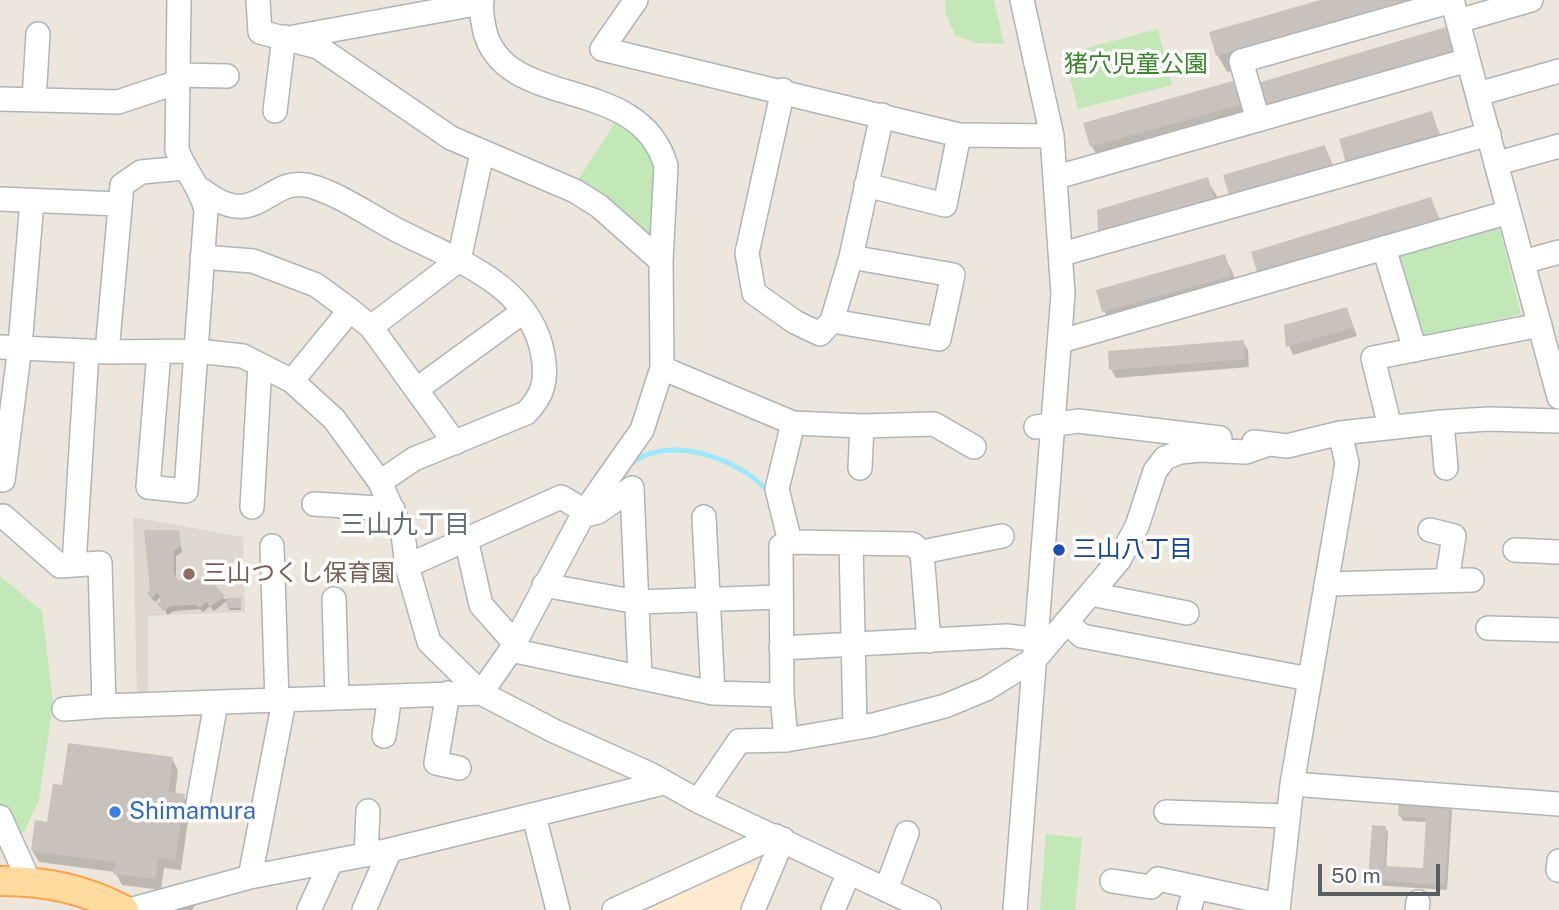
<!DOCTYPE html>
<meta charset="utf-8">
<style>
body{margin:0}
#map{position:relative;width:1559px;height:910px;overflow:hidden;background:#ece6dd;font-family:"Public Sans",sans-serif}
canvas{display:block}
.scale{position:absolute;left:1318px;top:864px;width:122px;height:32px;box-sizing:border-box;border:4px solid #575d61;border-top:0;padding-left:9px;font-size:21px;line-height:24px;white-space:nowrap;color:#575d61;-webkit-text-stroke:5px #fff;paint-order:stroke}
</style>
<div id="map">
<canvas width="1559" height="910"></canvas>
<div class="scale">50 m</div>
</div>
<script>
const ctx = document.querySelector('canvas').getContext('2d');
ctx.lineJoin = 'round';
function fillPath(path, color) {
  ctx.fillStyle = color;
  ctx.fill(path, 'evenodd');
}
function trace(path, color, width, dash) {
  ctx.strokeStyle = color;
  ctx.lineWidth = width;
  ctx.lineCap = dash ? 'butt' : 'round';
  ctx.setLineDash(dash || []);
  ctx.stroke(path);
}
function label(font, color, halo, rows, align = 'center') {
  ctx.font = font + ' "Public Sans","Noto Sans JP",sans-serif';
  ctx.lineWidth = 7;
  ctx.setLineDash([]);
  ctx.textBaseline = 'middle';
  ctx.strokeStyle = halo;
  ctx.fillStyle = color;
  for (const [text, x, y, turn = 0] of rows) {
    ctx.save();
    ctx.translate(x, y);
    ctx.rotate((+turn || 0) * Math.PI / 180);
    ctx.textAlign = isNaN(turn) ? turn : align;
    if (halo) ctx.strokeText(text, 0, 0);
    ctx.fillText(text, 0, 0);
    ctx.restore();
  }
}
fillPath(new Path2D(`
 M 742,863 L 761,867 L 744,910 L 639,910 Z`), '#ffead0');
fillPath(new Path2D(`
 M 133,517 L 243,537 L 245,612 L 148,616 L 148,700 L 137,700 Z`), '#dfd7ce');
fillPath(new Path2D(`
 M 945,0 L 994,0 L 1004,44 L 975,43 L 955,35 L 946,14 Z
 M 1158,29 L 1172,85 L 1078,109 L 1064,54 Z
 M 618,118 C 665,149 657,179 657,230 L 647,238 L 605,198 L 578,180 Z
 M 1499,226 L 1521,314 L 1419,338 L 1394,254 Z
 M 0,576 L 42,611 L 53,703 L 39,800 L 24,832 L 0,840 Z
 M 1046,834 L 1082,838 L 1075,910 L 1040,910 Z`), '#c1e8b6');
fillPath(new Path2D(`
 M 1326,0 L 1439,0 L 1447,9 L 1227,72 L 1218,56 L 1211,33 Z
 M 1232,83 L 1242,100 L 1248,122 L 1102,163 L 1092,147 L 1086,124 Z
 M 1431,113 L 1447,151 L 1348,162 Z
 M 1325,147 L 1340,182 L 1240,211 L 1225,176 Z
 M 1207,180 L 1217,196 L 1222,215 L 1109,247 L 1100,230 Z
 M 1431,199 L 1447,237 L 1269,291 Z
 M 1224,256 L 1233,273 L 1239,293 L 1113,327 L 1104,311 Z
 M 1347,309 L 1357,336 L 1293,355 L 1286,338 Z
 M 1243,342 L 1248,350 L 1249,367 L 1116,378 L 1111,369 Z
 M 178,532 L 182,552 L 176,556 L 176,580 L 225,599 L 240,600 L 241,610 L 229,610 L 228,600 L 214,611 L 210,606 L 203,612 L 200,609 L 174,611 L 167,615 L 160,597 L 156,602 L 152,599 L 149,594 Z
 M 172,759 L 178,770 L 175,795 L 183,796 L 190,807 L 181,870 L 164,868 L 161,890 L 122,885 L 115,872 L 39,862 L 32,850 L 49,824 L 63,787 Z
 M 1449,806 L 1452,811 L 1447,890 L 1373,885 L 1370,880 L 1385,827 L 1388,832 L 1386,868 L 1425,870 L 1428,822 L 1403,821 L 1400,816 Z
 M 194,899 L 197,903 L 192,910 L 170,910 Z`), '#0003');
trace(new Path2D(`
 M 629,465 C 667,432 743,459 771,495`), '#9be9ff', 5);
fillPath(new Path2D(`
 M 1320,0 L 1410,1 L 1216,56 L 1209,32 Z
 M 1446,27 L 1453,52 L 1266,109 L 1258,83 Z
 M 1233,81 L 1240,105 L 1090,147 L 1083,123 Z
 M 1432,111 L 1439,134 L 1346,163 L 1339,139 Z
 M 1325,145 L 1331,165 L 1229,195 L 1223,175 Z
 M 1208,177 L 1214,198 L 1098,231 L 1097,210 Z
 M 1431,197 L 1438,220 L 1258,275 L 1251,252 Z
 M 1225,254 L 1231,276 L 1102,312 L 1096,290 Z
 M 1347,307 L 1353,328 L 1286,347 L 1284,325 Z
 M 1244,340 L 1245,359 L 1109,370 L 1108,351 Z
 M 144,530 L 179,530 L 181,546 L 174,551 L 174,573 L 178,580 L 209,579 L 225,596 L 210,607 L 206,602 L 200,608 L 195,605 L 171,606 L 163,611 L 157,604 L 163,600 L 157,593 L 152,598 L 147,594 L 150,589 Z
 M 226,598 L 241,598 L 241,608 L 227,608 Z
 M 68,743 L 173,757 L 168,792 L 185,794 L 175,860 L 159,857 L 155,879 L 113,874 L 115,862 L 31,851 L 35,820 L 47,822 L 53,784 L 62,785 Z
 M 1399,801 L 1450,804 L 1445,885 L 1368,880 L 1372,825 L 1386,826 L 1384,866 L 1423,868 L 1426,818 L 1398,816 Z`), '#c9c2bc');
const minor = new Path2D(`
 M 258,0 L 260,32 L 318,47 L 451,138 L 575,191 L 599,206 L 661,261
 M 636,0 L 602,49 L 959,135 L 1052,136
 M 1452,0 L 1559,397
 M 1458,21 L 1531,0
 M 294,37 L 481,3
 M 178,75 L 227,76
 M 783,90 L 747,253 L 754,293 L 795,322 L 820,334 L 832,321 L 851,257 L 882,115
 M 1478,94 L 1559,71
 M 0,99 L 118,102 L 178,82
 M 34,100 L 38,34
 M 275,111 L 284,37
 M 1258,120 L 1241,61 L 1452,1
 M 1498,163 L 1559,146
 M 1057,177 L 1468,60
 M 866,185 L 945,205 L 959,135
 M 202,190 C 260,235 268,171 314,187 C 342,196 369,215 395,229 C 452,259 530,282 543,355 C 547,379 544,395 526,413 L 414,459 L 380,482
 M 0,199 L 118,204
 M 1384,248 L 1415,350
 M 1062,254 L 1489,134
 M 202,257 L 253,261 L 316,285 L 350,310 L 371,327 L 455,443
 M 1523,262 L 1559,252
 M 832,321 L 939,339 L 953,275 L 851,257
 M 371,327 L 459,260 L 482,153
 M 1061,341 L 1509,212
 M 0,347 L 107,352 L 197,351 L 243,356 L 292,381 L 334,419 L 380,482 L 403,534 L 407,566 L 429,642 L 481,693 L 554,731 L 650,774 L 698,801 L 929,910
 M 87,351 L 74,565 L 100,563 L 104,706 L 481,693 L 511,650 L 585,511 L 642,430 L 662,368 L 661,261 L 666,166 C 640,73 507,112 485,32 C 483,21 480,11 482,0
 M 107,352 L 122,185 L 141,172 L 184,168
 M 159,352 L 148,487 L 186,491 L 206,210 C 201,187 185,172 177,150 L 179,0
 M 662,368 L 793,423 L 862,426 L 934,424 L 974,447
 M 292,381 L 350,310
 M 417,389 L 524,311
 M 1442,422 L 1446,468
 M 793,423 L 777,489 L 790,542 L 912,544 L 922,552 L 929,641
 M 1036,427 L 1078,421 L 1220,438
 M 1390,427 L 1373,358 L 1540,325
 M 1254,442 L 1287,446 L 1340,433 L 1442,422 L 1488,419 L 1559,421
 M 860,468 L 862,426
 M 3,480 L 20,346 L 32,201
 M 314,504 L 393,509
 M 252,507 L 260,365
 M 3,516 L 60,566 L 74,565
 M 704,517 L 713,693
 M 1430,530 L 1454,536 L 1447,580
 M 466,539 L 481,605 L 513,641
 M 851,544 L 855,727
 M 272,546 L 277,701
 M 1515,550 L 1559,552
 M 922,552 L 1002,536
 M 407,566 L 561,497 L 590,514 L 598,512 L 632,488 L 640,677
 M 1327,584 L 1472,580
 M 544,585 L 637,602 L 780,597
 M 1091,594 L 1187,613
 M 334,599 L 337,698
 M 1066,622 L 1082,636 L 1309,679
 M 1488,628 L 1559,630
 M 781,648 L 1007,636 L 1023,638
 M 511,650 L 713,693 L 782,695
 M 448,693 L 436,763 L 459,768
 M 64,709 L 104,706
 M 384,736 L 390,696
 M 786,740 L 782,695 L 781,546 L 790,542
 M 1292,784 L 1559,804
 M 698,801 L 739,741 L 786,740 L 873,725 L 945,706 L 986,689 L 1036,658 L 1119,560 L 1137,526 L 1155,471 L 1165,458 L 1180,452 L 1200,450 L 1246,452 L 1269,444
 M 197,809 L 216,703
 M 1166,812 L 1288,816
 M 534,816 L 558,910
 M 0,817 L 29,881
 M 366,855 L 368,811
 M 1558,870 L 1559,861
 M 250,877 L 284,701
 M 1112,881 L 1151,887 L 1158,879 L 1278,905
 M 886,890 L 907,833
 M 129,910 L 250,877 L 390,850 L 663,783
 M 309,910 L 331,862
 M 364,910 L 390,850
 M 614,910 L 776,836
 M 753,910 L 783,839
 M 833,910 L 849,872
 M 1015,910 L 1063,294 L 1052,136 L 1022,0
 M 1189,910 L 1196,887
 M 1278,910 L 1292,784 L 1347,463 L 1340,433
 M 1417,910 L 1418,902`);
const major = new Path2D(`
 M 0,881 C 46,881 84,889 124,910`);
trace(minor, '#afb4b8', 26);
trace(major, '#ffa244', 32);
trace(minor, '#fff', 23);
trace(major, '#ffdba0', 28);
for (const [x, y, r, color] of [
 [1059,550,7,"#1a4fb4"],
 [189,574,7,"#8d6e63"],
 [115,812,7,"#3f7fe0"]
]) {
  const dot = new Path2D();
  dot.arc(x, y, r, 0, 2 * Math.PI);
  ctx.fillStyle = color;
  ctx.fill(dot);
  trace(dot, '#fff', 2.5);
}
label('24px', '#3a842b', '#fff', [
 ["猪穴児童公園",1136,65]
]);
label('24px', '#164399', '#fff', [
 ["三山八丁目",1073,550]
], 'left');
label('24px', '#785e54', '#fff', [
 ["三山つくし保育園",203,574]
], 'left');
label('24px', '#366cbe', '#fff', [
 ["Shimamura",129,812]
], 'left');
label('26px', '#687073', '#fff', [
 ["三山九丁目",405,525]
]);
</script>
